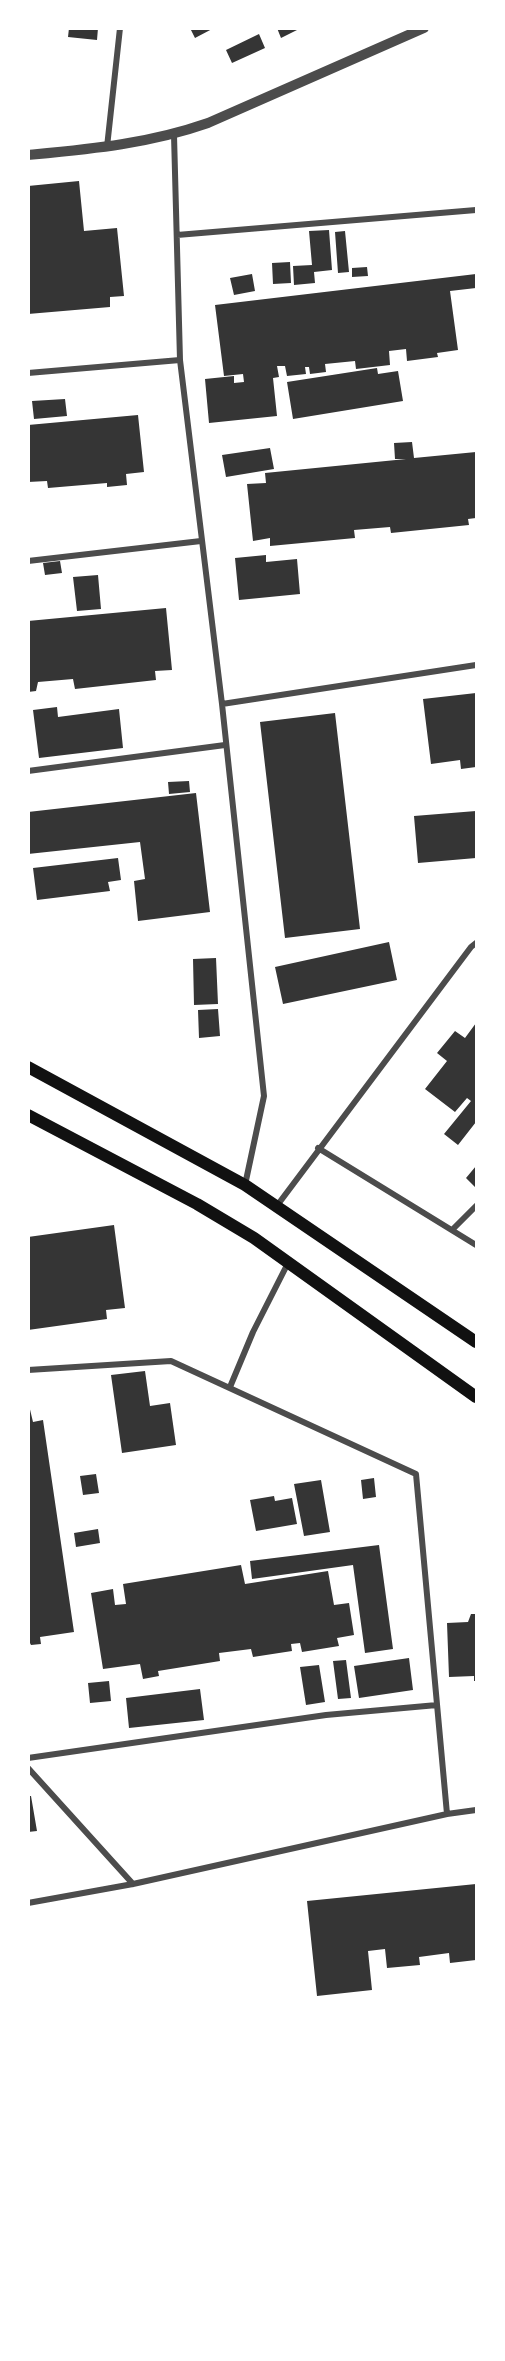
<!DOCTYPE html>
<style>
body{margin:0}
#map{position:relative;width:505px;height:2361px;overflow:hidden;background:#fff;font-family:"PT Sans",sans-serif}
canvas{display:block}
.frame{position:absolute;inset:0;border:30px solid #fff;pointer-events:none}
</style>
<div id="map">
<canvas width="505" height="2361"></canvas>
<div class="frame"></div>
</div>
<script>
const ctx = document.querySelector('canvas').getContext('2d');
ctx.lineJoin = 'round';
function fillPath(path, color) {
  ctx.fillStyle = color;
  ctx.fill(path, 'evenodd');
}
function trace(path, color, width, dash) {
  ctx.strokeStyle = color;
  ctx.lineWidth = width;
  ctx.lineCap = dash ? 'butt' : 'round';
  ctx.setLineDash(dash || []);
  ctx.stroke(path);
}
fillPath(new Path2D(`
 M 69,28 L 98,28 L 97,40 L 68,37 Z
 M 190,28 L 214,28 L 195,38 Z
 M 277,28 L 301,28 L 281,38 Z
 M 259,34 L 265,48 L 232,63 L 226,50 Z
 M 79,181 L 84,231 L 117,228 L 124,296 L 110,297 L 110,307 L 28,314 L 28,186 Z
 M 329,230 L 332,270 L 314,272 L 315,283 L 294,285 L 293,266 L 312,265 L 309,231 Z
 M 345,231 L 349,272 L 338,273 L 335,232 Z
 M 290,262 L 291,283 L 273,284 L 272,263 Z
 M 367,267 L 368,276 L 352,277 L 352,268 Z
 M 252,274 L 255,291 L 234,295 L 230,278 Z
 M 476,274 L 476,288 L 450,291 L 458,350 L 437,353 L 438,357 L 407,361 L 406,349 L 389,351 L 390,365 L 356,369 L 355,361 L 325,364 L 326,372 L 310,374 L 309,367 L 305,367 L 306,374 L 287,376 L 285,366 L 277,366 L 279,377 L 273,378 L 277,416 L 209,423 L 205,379 L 234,376 L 234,383 L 244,382 L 243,374 L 224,376 L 215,305 Z
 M 377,368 L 378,374 L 398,371 L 403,401 L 293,419 L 287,382 Z
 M 65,399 L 67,416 L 34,419 L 32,401 Z
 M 138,415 L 144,472 L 126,474 L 127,485 L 107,487 L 107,483 L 48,488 L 47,481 L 28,482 L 28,425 Z
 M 412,442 L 414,458 L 476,452 L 476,518 L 468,519 L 469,525 L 391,533 L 390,527 L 354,530 L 355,538 L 270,546 L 270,538 L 253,541 L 247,484 L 266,483 L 265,473 L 406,459 L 395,459 L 394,443 Z
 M 270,448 L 274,469 L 226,477 L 222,455 Z
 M 266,555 L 266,562 L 297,559 L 300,594 L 239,600 L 235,558 Z
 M 60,561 L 62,573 L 45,575 L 43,563 Z
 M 98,575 L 101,609 L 77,611 L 73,577 Z
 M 166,608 L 172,670 L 155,671 L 156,680 L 75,689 L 73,679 L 38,682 L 36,691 L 28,692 L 28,621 Z
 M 476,693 L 476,767 L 461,769 L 460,760 L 431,764 L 423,699 Z
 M 57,707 L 58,717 L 119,709 L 123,748 L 39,758 L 33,710 Z
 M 335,713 L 360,929 L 285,938 L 260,722 Z
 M 189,781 L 190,792 L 169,794 L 168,782 Z
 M 196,793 L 210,912 L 138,921 L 134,881 L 145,879 L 140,842 L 28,854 L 28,812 Z
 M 476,811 L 476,858 L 418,863 L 414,816 Z
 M 118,858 L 121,880 L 108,882 L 110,891 L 37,900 L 33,868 Z
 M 389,942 L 397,980 L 283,1004 L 275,967 Z
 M 216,958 L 218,1004 L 194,1005 L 193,959 Z
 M 218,1009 L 220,1036 L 199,1038 L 198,1010 Z
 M 476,1023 L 476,1122 L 458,1145 L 444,1134 L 471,1101 L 467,1098 L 455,1112 L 425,1089 L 447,1061 L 437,1053 L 455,1031 L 465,1038 Z
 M 476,1166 L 476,1188 L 466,1178 Z
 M 114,1225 L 125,1308 L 106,1310 L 107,1319 L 28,1330 L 28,1237 Z
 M 145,1371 L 150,1406 L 170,1403 L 176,1445 L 122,1453 L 111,1375 Z
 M 28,1401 L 33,1422 L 43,1420 L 74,1632 L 40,1637 L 41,1644 L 31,1645 L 28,1639 Z
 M 96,1474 L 99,1493 L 83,1495 L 80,1476 Z
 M 374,1478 L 376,1497 L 363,1499 L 361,1480 Z
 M 321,1480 L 330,1532 L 304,1536 L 294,1484 Z
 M 274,1496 L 275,1501 L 292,1498 L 297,1524 L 256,1531 L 250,1500 Z
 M 98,1529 L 100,1543 L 76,1547 L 74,1533 Z
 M 379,1545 L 393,1649 L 365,1653 L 353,1565 L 252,1579 L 250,1561 Z
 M 241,1565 L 245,1584 L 328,1571 L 334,1605 L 349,1603 L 354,1635 L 337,1638 L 339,1646 L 302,1652 L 300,1643 L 291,1644 L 292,1651 L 253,1657 L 251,1649 L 219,1653 L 220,1661 L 158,1671 L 159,1676 L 143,1679 L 140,1664 L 103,1669 L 91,1593 L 113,1589 L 115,1605 L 126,1604 L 123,1584 Z
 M 471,1614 L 476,1614 L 476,1681 L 474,1681 L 474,1676 L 449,1677 L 447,1623 L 468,1622 Z
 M 409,1658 L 413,1690 L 359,1698 L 354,1666 Z
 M 346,1660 L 351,1698 L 338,1699 L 333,1661 Z
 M 319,1665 L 325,1702 L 306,1705 L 300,1667 Z
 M 109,1681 L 111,1701 L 90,1703 L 88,1683 Z
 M 200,1689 L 204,1720 L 129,1728 L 126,1698 Z
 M 28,1796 L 31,1796 L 37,1831 L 28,1832 Z
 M 476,1884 L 476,1960 L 450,1963 L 449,1953 L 419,1957 L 420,1965 L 387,1968 L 385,1949 L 368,1951 L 372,1990 L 317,1996 L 307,1901 Z`), '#353535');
trace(new Path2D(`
 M 174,135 L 180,360 L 222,704 L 264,1096 L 245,1185
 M 107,147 L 120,28
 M 177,235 L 476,210
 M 28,373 L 180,360
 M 28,561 L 201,541
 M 222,704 L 476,665
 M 28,771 L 225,745
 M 318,1148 L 476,1245
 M 276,1207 L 471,947 L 476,943
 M 452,1230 L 476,1206
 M 28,1370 L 171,1361 L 416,1474 L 447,1814
 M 230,1387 L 253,1332 L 288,1263
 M 28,1758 L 326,1715 L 437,1705
 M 28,1768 L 133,1884
 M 28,1903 L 133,1884 L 447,1814 L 476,1810`), '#4c4c4c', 6);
trace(new Path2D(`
 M 28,155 C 91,149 148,144 208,123 L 424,28`), '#4c4c4c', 10);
trace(new Path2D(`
 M 28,1067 L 245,1185 L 476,1342
 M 28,1115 L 197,1204 L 254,1238 L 476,1397`), '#111', 12);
</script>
